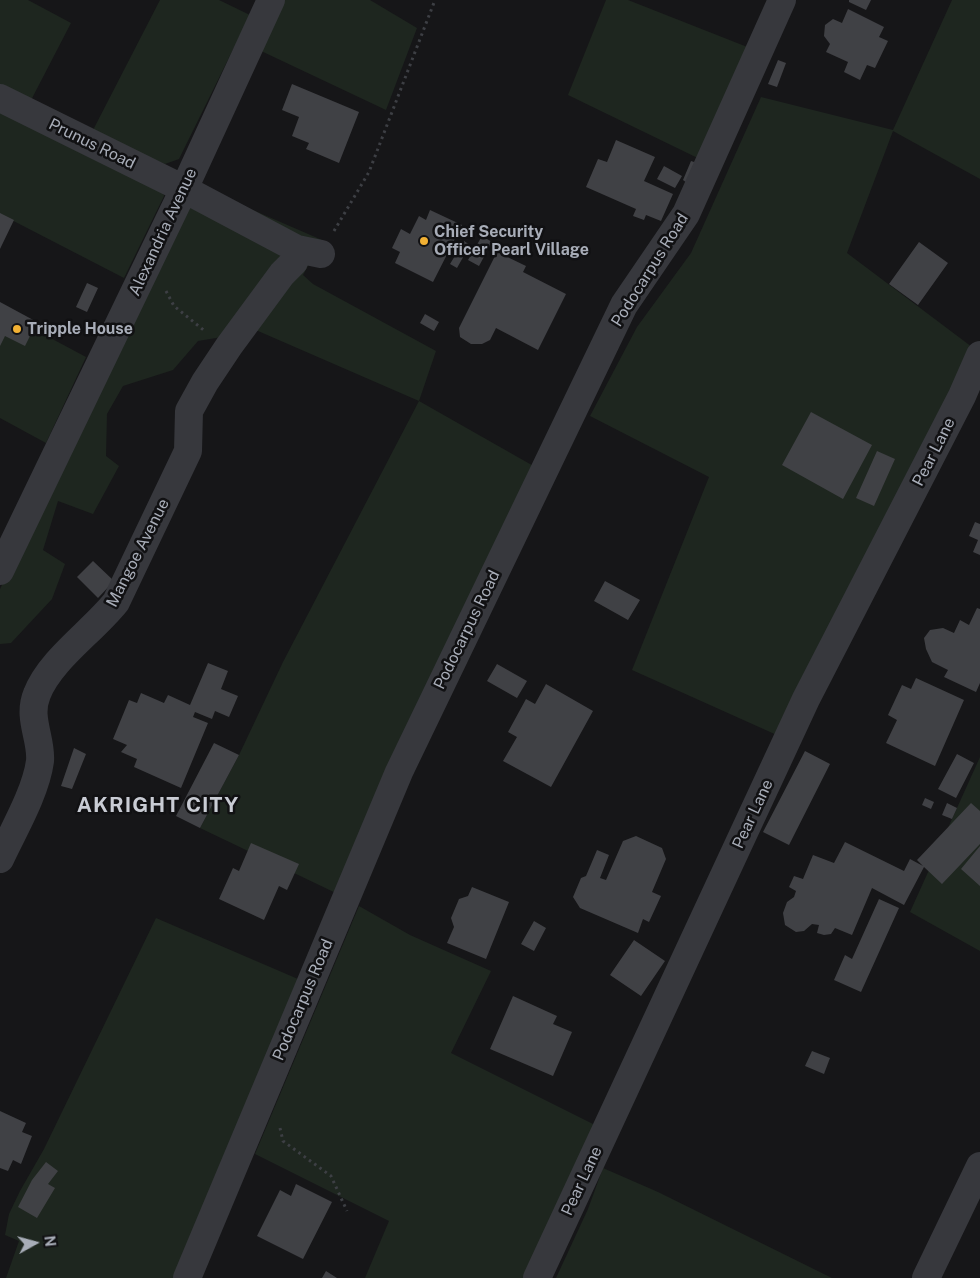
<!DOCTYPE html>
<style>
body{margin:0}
#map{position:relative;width:980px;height:1278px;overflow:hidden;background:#161618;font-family:"Public Sans",sans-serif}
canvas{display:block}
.north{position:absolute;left:10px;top:1218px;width:50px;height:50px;-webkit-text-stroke:4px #111113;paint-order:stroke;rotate:83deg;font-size:14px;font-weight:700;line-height:20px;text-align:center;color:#a8adb8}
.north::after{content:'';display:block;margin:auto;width:18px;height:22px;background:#a8adb8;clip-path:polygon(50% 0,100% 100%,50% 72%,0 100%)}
</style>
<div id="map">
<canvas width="980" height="1278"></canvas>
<div class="north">N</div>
</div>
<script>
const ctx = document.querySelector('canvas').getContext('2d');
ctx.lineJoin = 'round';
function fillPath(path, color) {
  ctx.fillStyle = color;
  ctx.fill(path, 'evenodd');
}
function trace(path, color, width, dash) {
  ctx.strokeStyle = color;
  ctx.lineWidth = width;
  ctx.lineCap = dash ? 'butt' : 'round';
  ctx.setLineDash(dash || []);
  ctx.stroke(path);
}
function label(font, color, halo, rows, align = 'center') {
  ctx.font = font + ' "Public Sans",sans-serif';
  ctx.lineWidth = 5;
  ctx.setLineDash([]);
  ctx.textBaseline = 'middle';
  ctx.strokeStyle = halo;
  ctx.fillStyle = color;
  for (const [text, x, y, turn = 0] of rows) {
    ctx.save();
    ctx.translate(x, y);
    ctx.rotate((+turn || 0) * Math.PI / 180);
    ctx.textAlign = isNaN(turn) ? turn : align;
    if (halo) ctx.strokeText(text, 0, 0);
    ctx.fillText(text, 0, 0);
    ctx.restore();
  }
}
fillPath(new Path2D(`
 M 0,0 L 28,0 L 71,23 L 28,106 L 0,92 Z
 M 160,0 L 219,0 L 250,15 L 179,159 L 165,164 L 91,134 Z
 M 283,0 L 370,0 L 417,28 L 386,110 L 259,50 Z
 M 606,0 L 628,0 L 760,52 L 710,164 L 568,95 Z
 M 952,0 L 980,0 L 980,179 L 893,131 L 847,253 L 976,350 L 779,736 L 632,670 L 709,477 L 590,416 L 637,327 L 691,253 L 761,97 L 893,130 Z
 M 0,108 L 162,186 L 164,196 L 124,278 L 0,214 Z
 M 195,185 L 322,240 L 303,275 L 313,284 L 436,351 L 419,401 L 537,468 L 340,895 L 200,828 L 239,755 L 283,662 L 419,401 L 258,331 L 198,341 L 173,370 L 123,386 L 107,414 L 106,456 L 119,466 L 93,514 L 58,501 L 43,550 L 65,564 L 52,599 L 11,643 L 0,644 L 0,589 Z
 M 0,311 L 86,357 L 46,443 L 0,418 Z
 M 980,757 L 980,951 L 910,912 Z
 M 359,906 L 410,935 L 491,971 L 451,1053 L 597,1126 L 528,1278 L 365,1278 L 389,1221 L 255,1154 Z
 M 156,918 L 305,982 L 188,1278 L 6,1278 L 19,1241 L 5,1235 L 9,1214 L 20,1191 L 44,1149 Z
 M 603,1168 L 658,1192 L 832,1278 L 556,1278 L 588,1209 Z`), '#1e261f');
fillPath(new Path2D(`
 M 849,0 L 871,0 L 866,10 L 849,2 Z
 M 848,9 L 884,27 L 879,37 L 888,41 L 875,68 L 867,65 L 860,80 L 844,72 L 848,62 L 826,52 L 830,44 L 824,36 L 825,25 L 833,19 L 842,23 Z
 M 778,60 L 786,63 L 777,87 L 768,84 Z
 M 292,84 L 359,112 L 339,163 L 306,149 L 309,143 L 292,136 L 299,117 L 282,110 Z
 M 616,140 L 655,157 L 644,181 L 673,194 L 661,221 L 646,215 L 644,220 L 633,216 L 636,209 L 586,187 L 598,159 L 607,162 Z
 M 691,161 L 697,163 L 687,183 L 683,180 Z
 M 664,166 L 682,176 L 675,188 L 657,179 Z
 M 430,210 L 462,225 L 433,282 L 395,263 L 400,252 L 392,248 L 401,229 L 410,234 L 419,216 L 426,220 Z
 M 0,213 L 14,220 L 0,249 Z
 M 482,236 L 492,242 L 479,266 L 468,260 Z
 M 464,241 L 470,245 L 457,268 L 450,264 Z
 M 919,242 L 948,263 L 918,305 L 889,284 Z
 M 497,252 L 526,266 L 523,272 L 566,294 L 538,350 L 496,328 L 490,340 L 482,344 L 471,344 L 460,337 L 459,328 Z
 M 87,283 L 98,288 L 87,312 L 76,307 Z
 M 0,302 L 37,322 L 25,346 L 5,336 L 0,346 Z
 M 425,314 L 439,322 L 434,331 L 420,323 Z
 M 811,412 L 872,445 L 843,499 L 782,465 Z
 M 877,451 L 895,459 L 874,506 L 856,498 Z
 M 975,522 L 980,524 L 980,555 L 973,552 L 978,540 L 969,536 Z
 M 93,561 L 114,581 L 98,598 L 77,577 Z
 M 605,581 L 640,600 L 628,620 L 594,601 Z
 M 977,608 L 980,609 L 980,683 L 976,692 L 944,677 L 948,670 L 932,662 L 926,649 L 924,638 L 930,630 L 943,628 L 954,633 L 960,620 L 969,625 Z
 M 208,663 L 228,671 L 221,689 L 238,696 L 229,717 L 215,711 L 212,719 L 195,712 L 193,717 L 208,723 L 181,788 L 134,767 L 137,759 L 121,752 L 127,745 L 113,739 L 129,700 L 137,703 L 141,693 L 164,703 L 168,695 L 190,705 Z
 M 497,664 L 527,681 L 517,698 L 487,681 Z
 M 916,678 L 964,700 L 935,766 L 886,743 L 897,720 L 888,715 L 902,685 L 911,689 Z
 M 546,684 L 593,711 L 551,787 L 503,761 L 517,737 L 508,732 L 526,699 L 535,704 Z
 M 214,743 L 239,755 L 200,828 L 176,816 Z
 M 74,748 L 86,754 L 72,789 L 61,786 Z
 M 805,751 L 830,764 L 789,845 L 763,832 Z
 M 957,754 L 974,763 L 956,798 L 938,789 Z
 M 925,798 L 934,802 L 931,809 L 922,805 Z
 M 947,803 L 957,808 L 952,819 L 942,815 Z
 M 971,803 L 980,811 L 980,844 L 942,884 L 924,867 L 904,905 L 872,888 L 852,935 L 835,928 L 831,934 L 824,935 L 817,933 L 819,925 L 812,924 L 804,931 L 796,932 L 785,925 L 783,913 L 787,902 L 794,897 L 796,891 L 789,887 L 794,876 L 803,879 L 813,855 L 834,863 L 845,842 L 904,871 L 910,859 L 923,866 L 917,860 Z
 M 636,836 L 662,848 L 666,859 L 652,892 L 661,896 L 649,922 L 643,919 L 638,933 L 580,908 L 573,897 L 581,878 L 586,876 L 597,850 L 609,855 L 600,878 L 606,880 L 623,841 Z
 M 251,843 L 299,864 L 287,890 L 279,886 L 264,920 L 219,899 L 233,868 L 239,871 Z
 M 980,846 L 980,886 L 961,869 Z
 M 472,887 L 509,902 L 486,959 L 447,943 L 454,927 L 451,918 L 459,899 L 468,896 Z
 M 879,899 L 899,908 L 861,992 L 834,980 L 845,955 L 852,959 Z
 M 534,921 L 546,928 L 534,951 L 521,944 Z
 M 634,940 L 665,961 L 641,996 L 610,975 Z
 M 513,996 L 557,1016 L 553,1024 L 572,1032 L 553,1076 L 490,1049 Z
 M 812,1051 L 830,1058 L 824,1074 L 805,1066 Z
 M 0,1111 L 26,1123 L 22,1132 L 32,1136 L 21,1164 L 13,1160 L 8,1171 L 0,1168 Z
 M 46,1162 L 58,1171 L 48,1184 L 55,1188 L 37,1218 L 18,1207 L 32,1180 Z
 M 296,1184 L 332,1202 L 303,1259 L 257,1236 L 280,1190 L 291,1196 Z
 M 326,1271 L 337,1278 L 322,1278 Z`), '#404145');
trace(new Path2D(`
 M 334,231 L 369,172 L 435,0
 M 166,291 L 174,306 L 206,332
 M 280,1128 L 283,1141 L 331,1176 L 347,1211`), '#3d3f44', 3, [2.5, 4]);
trace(new Path2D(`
 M 0,98 L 184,189 L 297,249 L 321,254
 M 0,571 L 184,189 L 271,0
 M 0,859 C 13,831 36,792 40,761 C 42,739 27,718 37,694 C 50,660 93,631 116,602 L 188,451 L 189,411 L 205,382 L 229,346 L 282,274 L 294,262 L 297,249
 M 187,1278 L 399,772 L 624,305 L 686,214 L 782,0
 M 537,1278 L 806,699 L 962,396 L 980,355
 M 926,1278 L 980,1166`), '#37383d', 28);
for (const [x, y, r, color] of [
 [424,241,5,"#f2b134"],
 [17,329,5,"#f2b134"]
]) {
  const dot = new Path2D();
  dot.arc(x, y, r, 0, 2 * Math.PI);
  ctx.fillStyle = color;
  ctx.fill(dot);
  trace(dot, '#111113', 2);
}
label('16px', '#a8adb8', '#111113', [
 ["Prunus Road",92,144,26],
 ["Alexandria Avenue",163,232,-65],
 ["Podocarpus Road",650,270,-58],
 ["Pear Lane",934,452,-63],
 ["Mangoe Avenue",138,553,-63],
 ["Podocarpus Road",467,630,-64],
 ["Pear Lane",753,814,-65],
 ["Podocarpus Road",303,1000,-67],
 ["Pear Lane",582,1181,-65]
]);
label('bold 16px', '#a8adb8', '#111113', [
 ["Chief Security",434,232],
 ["Officer Pearl Village",434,250],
 ["Tripple House",27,329]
], 'left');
ctx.letterSpacing = '1px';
label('bold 21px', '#c9ccd4', '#111113', [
 ["AKRIGHT CITY",158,806]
]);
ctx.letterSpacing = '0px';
</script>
